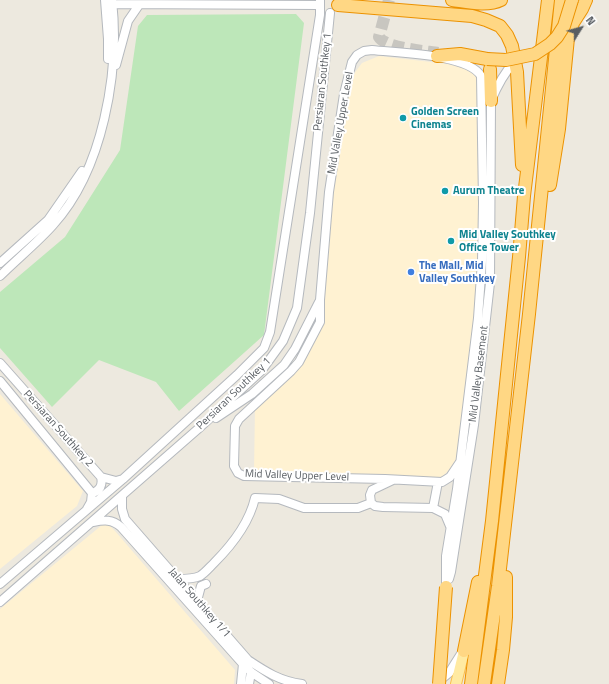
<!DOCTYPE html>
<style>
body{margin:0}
#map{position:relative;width:609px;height:684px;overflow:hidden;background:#ede9df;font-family:"Titillium Web",sans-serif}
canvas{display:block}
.north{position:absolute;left:561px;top:8px;width:40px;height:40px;-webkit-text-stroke:3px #fff;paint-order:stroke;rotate:53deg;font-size:11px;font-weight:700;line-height:16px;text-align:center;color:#585d62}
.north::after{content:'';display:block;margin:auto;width:14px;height:18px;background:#585d62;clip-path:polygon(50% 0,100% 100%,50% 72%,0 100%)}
</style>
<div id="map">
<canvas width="609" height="684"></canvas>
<div class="north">N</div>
</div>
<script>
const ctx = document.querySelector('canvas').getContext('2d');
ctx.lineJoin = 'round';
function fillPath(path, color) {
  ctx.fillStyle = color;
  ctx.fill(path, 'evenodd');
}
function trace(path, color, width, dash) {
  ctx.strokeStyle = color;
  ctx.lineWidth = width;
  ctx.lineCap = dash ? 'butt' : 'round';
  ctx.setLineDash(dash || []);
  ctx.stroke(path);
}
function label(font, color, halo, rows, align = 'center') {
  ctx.font = font + ' "Titillium Web",sans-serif';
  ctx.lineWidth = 4;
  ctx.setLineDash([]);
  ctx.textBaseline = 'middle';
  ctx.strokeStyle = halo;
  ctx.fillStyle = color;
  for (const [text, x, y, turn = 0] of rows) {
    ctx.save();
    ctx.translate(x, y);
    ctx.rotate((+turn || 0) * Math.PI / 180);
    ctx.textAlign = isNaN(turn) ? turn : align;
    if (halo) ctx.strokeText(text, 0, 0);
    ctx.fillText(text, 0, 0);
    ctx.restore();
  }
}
fillPath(new Path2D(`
 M 379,56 L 457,65 L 470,69 L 478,76 L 480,252 L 475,321 L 458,461 L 440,479 L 254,473 L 255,406 L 290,376 L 318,332 L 331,202 L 340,135 L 353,75 L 362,63 Z
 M 0,394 L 83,491 L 77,506 L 0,569 Z
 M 102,525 L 109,525 L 115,531 L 235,670 L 234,684 L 0,684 L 0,609 Z`), '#fff2d2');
fillPath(new Path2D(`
 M 296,14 L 304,23 L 264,335 L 179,411 L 156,382 L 99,360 L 52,407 L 0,348 L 0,292 L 65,237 L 120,150 L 138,26 L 147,15 Z`), '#bde7b9');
trace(new Path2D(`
 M 389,0 L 379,37 C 385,48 426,51 438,53`), '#c8c6c0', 12, [12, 6]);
const minor = new Path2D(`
 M 105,0 L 108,39 L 108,59
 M 108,4 L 320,5
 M 116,65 L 128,21 L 139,5
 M 0,263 L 48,220 L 82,171
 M 0,276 C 17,259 37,243 53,225 C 103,170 120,72 112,0
 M 0,363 L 101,477 L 116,481 L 123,479
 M 0,381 L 92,493 L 91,502 L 87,509
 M 216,418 L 252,394 L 284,365 L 295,349 L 319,302
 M 92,493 C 100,491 103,485 101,477
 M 122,496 L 122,509 L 125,519 L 248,660 C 266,672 280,681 302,684
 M 371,503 L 375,506 L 383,507 L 433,508 L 445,514 L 450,526
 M 371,503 L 370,495 L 372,490 L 393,480
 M 433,508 L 438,482
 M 93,522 C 104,520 112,519 121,527 L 243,664 L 251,672 L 269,684
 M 178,579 C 185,579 193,579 200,576 C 205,573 209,568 214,563 C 232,545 249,524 255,498 L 279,499 L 304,508 L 358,508 L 371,503
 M 449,579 L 451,572 L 474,425 L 490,283 L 491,101 C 497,86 504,73 515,61
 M 0,584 L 123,479 L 237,375 L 264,348 L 270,332 L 320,15 L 320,0
 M 446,587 L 446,556 L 457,489 L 478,318 L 482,261 L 483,203 L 481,76 C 468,54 397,53 372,50 L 364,51 L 357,55 L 352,62 L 344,94 L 329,192 L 320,300 L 320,322 L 299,362 L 291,371 L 239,419 L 235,426 L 234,466 L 238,473 L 244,476 L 385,479 L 442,482 L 450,477 L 460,462
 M 197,601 L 201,586 L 206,584
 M 0,602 L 198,429 L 262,370 L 283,341 L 297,308 L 310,213 L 330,13
 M 438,682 L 449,673 L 461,654
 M 241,684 L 243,664
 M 249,684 L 251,672`);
const major = new Path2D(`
 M 456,684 L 464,651`);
const highway = new Path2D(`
 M 452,0 C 467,2 487,7 501,0
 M 338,5 L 472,16 L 486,20 L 500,26 L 507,35 L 512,46 L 517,72 L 522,165
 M 437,56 L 460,54 L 487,59
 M 490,69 L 491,101
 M 550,185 L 559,129 L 568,38 L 573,23 L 582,9 L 586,0
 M 464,651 L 478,582
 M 471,684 L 492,521 L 519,257 L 524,196 L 548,0
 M 484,684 L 498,586 L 529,314 L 561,0
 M 498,684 L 503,650 L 506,617 L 506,577`);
trace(minor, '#b5b9be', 10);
trace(major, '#fbbd4b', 12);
trace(highway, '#ec9200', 14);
trace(minor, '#fff', 8);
trace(major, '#ffeaa2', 10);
trace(highway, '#ffd784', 12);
const highwayBridge = new Path2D(`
 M 487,59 L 506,60 L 535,54 L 550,44 L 557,37 L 564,26 L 572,0
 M 439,684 L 446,587`);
trace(highwayBridge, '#ec9200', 14, []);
trace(highwayBridge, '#ffd784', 12);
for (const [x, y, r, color] of [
 [403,118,4,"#0f9aa8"],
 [445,191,4,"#0f9aa8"],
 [451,241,4,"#0f9aa8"],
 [411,272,4,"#3f7fe0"]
]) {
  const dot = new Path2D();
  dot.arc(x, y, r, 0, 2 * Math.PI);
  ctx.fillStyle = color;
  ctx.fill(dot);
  trace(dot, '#fff', 1.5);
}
label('11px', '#585d62', '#fff', [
 ["Persiaran Southkey 1",323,82,-84],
 ["Mid Valley Upper Level",341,123,-80],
 ["Mid Valley Basement",479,374,-83],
 ["Persiaran Southkey 1",234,394,-44],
 ["Persiaran Southkey 2",58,429,48],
 ["Mid Valley Upper Level",297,476,2],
 ["Jalan Southkey 1/1",199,603,49]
]);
label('bold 11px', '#0d838f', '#fff', [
 ["Golden Screen",411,112],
 ["Cinemas",411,125],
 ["Aurum Theatre",453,191],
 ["Mid Valley Southkey",459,235],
 ["Office Tower",459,248]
], 'left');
label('bold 11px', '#366cbe', '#fff', [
 ["The Mall, Mid",419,266],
 ["Valley Southkey",419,279]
], 'left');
</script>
